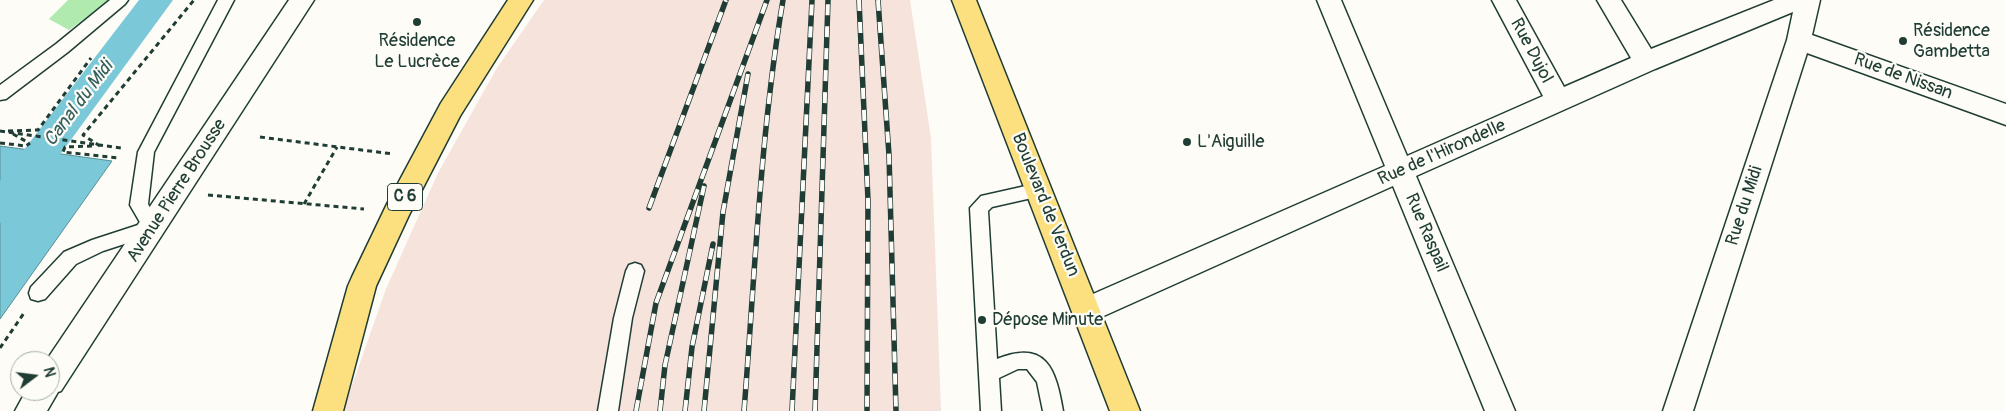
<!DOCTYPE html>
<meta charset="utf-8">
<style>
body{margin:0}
#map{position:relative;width:2006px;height:411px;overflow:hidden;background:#fdfcf7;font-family:Pangolin,sans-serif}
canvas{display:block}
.north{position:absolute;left:10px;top:351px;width:50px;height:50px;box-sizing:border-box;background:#fdfcf7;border:1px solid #a4b0a9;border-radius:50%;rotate:75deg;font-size:14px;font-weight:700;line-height:20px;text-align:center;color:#1f3d34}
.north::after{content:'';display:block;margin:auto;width:18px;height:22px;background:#1f3d34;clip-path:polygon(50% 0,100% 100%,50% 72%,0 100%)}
</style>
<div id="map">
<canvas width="2006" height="411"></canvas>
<div class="north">N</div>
</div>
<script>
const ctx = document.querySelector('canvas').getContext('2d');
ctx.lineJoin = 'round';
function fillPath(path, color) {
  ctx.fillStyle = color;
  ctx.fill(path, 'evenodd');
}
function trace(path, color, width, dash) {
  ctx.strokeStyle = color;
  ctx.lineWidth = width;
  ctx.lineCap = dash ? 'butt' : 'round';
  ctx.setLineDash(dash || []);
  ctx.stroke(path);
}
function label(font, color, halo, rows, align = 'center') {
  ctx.font = font + ' Pangolin,sans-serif';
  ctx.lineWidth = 4.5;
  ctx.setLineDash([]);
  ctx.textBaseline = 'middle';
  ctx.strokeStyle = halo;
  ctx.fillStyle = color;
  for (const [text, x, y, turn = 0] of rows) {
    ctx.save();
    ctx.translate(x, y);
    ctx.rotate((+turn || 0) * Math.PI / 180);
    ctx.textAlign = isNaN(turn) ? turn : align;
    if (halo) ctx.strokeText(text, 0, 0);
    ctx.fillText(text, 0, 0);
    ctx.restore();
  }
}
fillPath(new Path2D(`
 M 544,0 L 910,0 L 931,138 L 941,411 L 343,411 L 386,289 L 438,173 L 497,68 Z`), '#f5e3dc');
fillPath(new Path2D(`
 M 68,0 L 111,0 L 69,30 L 49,19 Z`), '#b0eaaf');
const water = new Path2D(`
 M 146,0 L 168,0 L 74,125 L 68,118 L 52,123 Z
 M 67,120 L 73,127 L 54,153 L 112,161 L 0,319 L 0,146 L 30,150 L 51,125 Z`);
fillPath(water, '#7bc8d9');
trace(water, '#569097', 1);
fillPath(new Path2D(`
 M 139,0 L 173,0 L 13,219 L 0,223 L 0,181 Z`), '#7bc8d9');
const lane = new Path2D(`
 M 110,0 L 128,0 L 125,4 L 68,52 L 6,99 L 0,100 L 0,85 L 56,44 Z
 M 218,0 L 234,0 L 154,152 L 148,204 L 161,228 L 158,233 L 103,251 L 76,264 L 45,299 L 38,301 L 31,299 L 29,293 L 31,287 L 64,252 L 92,240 L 141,224 L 130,205 L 138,152 Z
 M 1039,183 L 1045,185 L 1048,190 L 1045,195 L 992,207 L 988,211 L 997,359 C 1046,339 1056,369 1063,411 L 1043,411 L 1037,382 L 1027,369 L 1018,369 L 999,378 L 1001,411 L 981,411 L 970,208 L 981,196 Z
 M 635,263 L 641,265 L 644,271 L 632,318 L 618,411 L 598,411 L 614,318 L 626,271 L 629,265 Z`);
const street = new Path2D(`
 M 289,0 L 314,0 L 61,391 L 58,392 L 47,411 L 15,411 L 26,391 L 50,391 L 50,361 L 46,361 Z
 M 1317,0 L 1341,0 L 1407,156 L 1543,96 L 1492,0 L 1516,0 L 1564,87 L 1631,58 L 1597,0 L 1621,0 L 1651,49 L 1774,0 L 1820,0 L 1812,35 L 2006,104 L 2006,125 L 1807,53 L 1693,411 L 1663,411 L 1787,40 L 1793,12 L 1655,69 L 1416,176 L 1515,411 L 1485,411 L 1393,186 L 1097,319 L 1087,323 L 1077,319 L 1072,310 L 1077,301 L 1385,166 Z`);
const primary = new Path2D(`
 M 508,0 L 533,0 L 460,116 L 409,215 L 376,286 L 343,411 L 313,411 L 348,286 L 352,277 L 387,204 L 441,103 Z
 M 952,0 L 976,0 L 1140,411 L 1110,411 Z`);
trace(lane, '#1f3d34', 3);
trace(street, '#1f3d34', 3);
trace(primary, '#1f3d34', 3);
trace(new Path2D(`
 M 0,131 L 121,148
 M 8,131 L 38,130 L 91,58
 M 13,134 L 29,143
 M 260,137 L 393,154
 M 0,143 L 26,146 L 30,143
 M 92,146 L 65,147 L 63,152 L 119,158
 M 100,146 L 83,135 L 194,0
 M 208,195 L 364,209
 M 304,204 L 337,147
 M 0,348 L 24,313`), '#1f3d34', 3, [5, 4]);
fillPath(lane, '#fdfcf7');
fillPath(street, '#fdfcf7');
fillPath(primary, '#fce080');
const rail = new Path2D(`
 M 859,0 L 868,200 L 867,411
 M 878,0 L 889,155 L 896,411
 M 649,208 L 726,0
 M 636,411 L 656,303 L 767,0
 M 660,411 L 665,365 L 704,186
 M 685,411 L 692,347 L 713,244
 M 704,411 L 723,212 L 748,74
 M 744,411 C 755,274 760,136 783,0
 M 792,411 L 812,0
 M 815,411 L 828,0`);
trace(rail, '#1f3d34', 5.5);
trace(rail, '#fdfcf7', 4, [11]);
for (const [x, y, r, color] of [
 [417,22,5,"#1f3d34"],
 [1903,41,5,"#1f3d34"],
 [1187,142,5,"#1f3d34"],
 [982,320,5,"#1f3d34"]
]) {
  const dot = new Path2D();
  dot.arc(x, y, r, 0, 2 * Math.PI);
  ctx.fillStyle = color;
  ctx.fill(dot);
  trace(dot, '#fdfcf7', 2);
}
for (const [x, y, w] of [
 [405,197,35]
]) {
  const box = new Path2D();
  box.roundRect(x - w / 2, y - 13.5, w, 27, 4);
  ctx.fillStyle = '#fdfcf7';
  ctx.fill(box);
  trace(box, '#1f3d34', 1);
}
label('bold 16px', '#1f3d34', null, [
 ["C 6",405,197]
]);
label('18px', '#1f3d34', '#fdfcf7', [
 ["Résidence",1913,31],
 ["Gambetta",1913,52],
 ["Résidence",417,41,"center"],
 ["Le Lucrèce",417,62,"center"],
 ["L'Aiguille",1197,142],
 ["Dépose Minute",992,320]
], 'left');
label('18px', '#1f3d34', '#fdfcf7', [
 ["Rue Dujol",1531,51,62],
 ["Rue de Nissan",1903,77,20],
 ["Rue de l'Hirondelle",1442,153,-24],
 ["Avenue Pierre Brousse",177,191,-57],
 ["Boulevard de Verdun",1045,205,68],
 ["Rue du Midi",1745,206,-72],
 ["Rue Raspail",1426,233,67]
]);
label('italic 19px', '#36605d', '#fdfcf7', [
 ["Canal du Midi",79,104,-53]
]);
</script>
